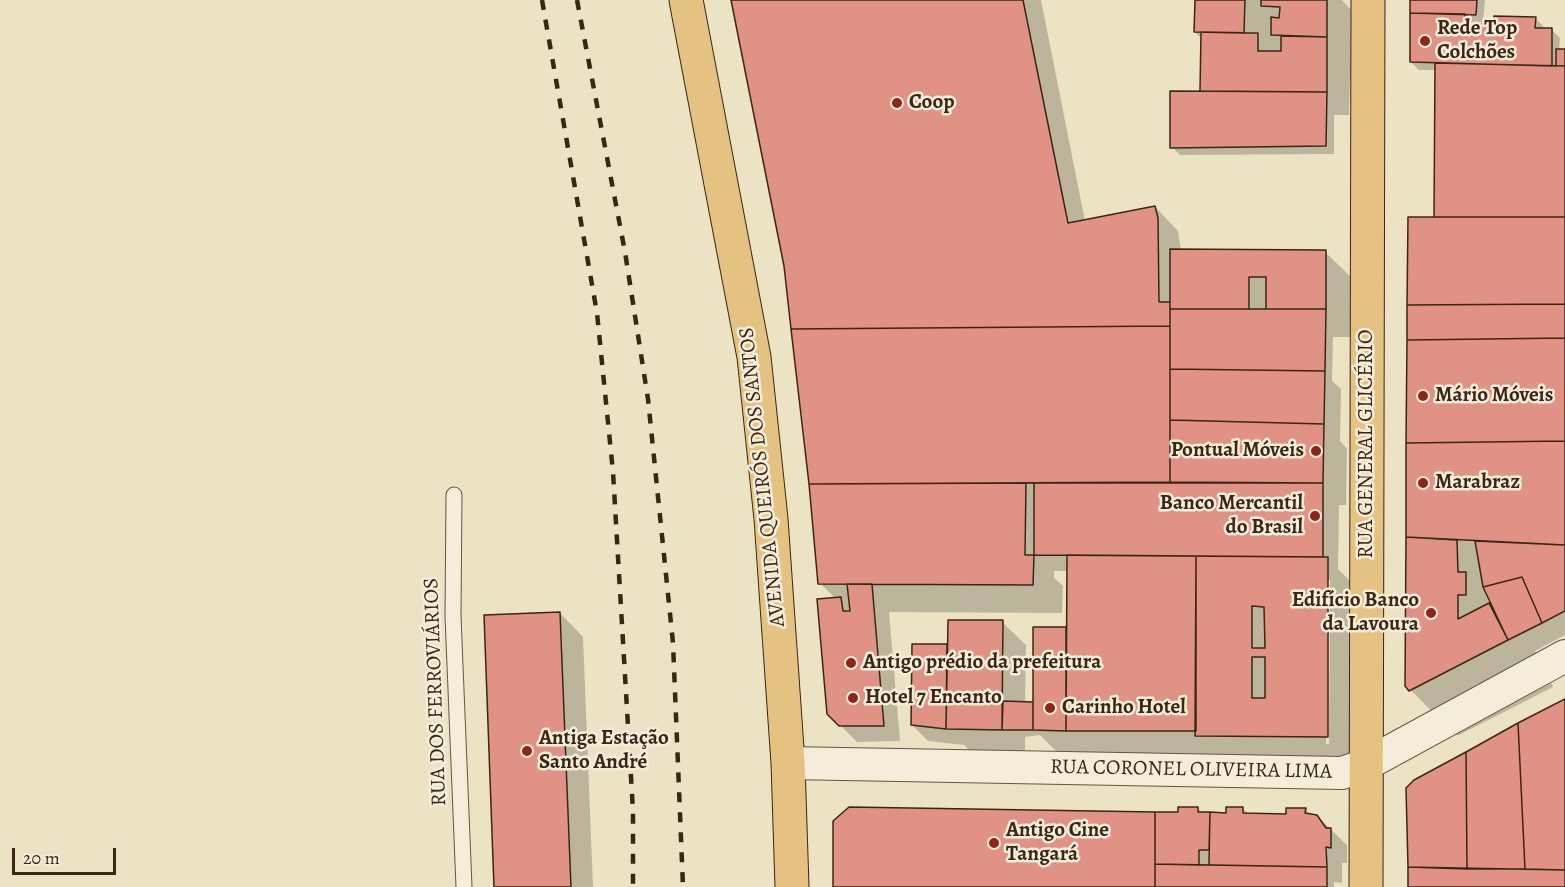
<!DOCTYPE html>
<meta charset="utf-8">
<style>
body{margin:0}
#map{position:relative;width:1565px;height:887px;overflow:hidden;background:#ece3c5;font-family:Alegreya,serif}
canvas{display:block}
.scale{position:absolute;left:12px;top:848px;width:104px;height:27px;box-sizing:border-box;border:3px solid #3b2615;border-top:0;padding-left:8px;font-size:18px;line-height:21px;white-space:nowrap;color:#3b2615;-webkit-text-stroke:4px #f3edd9;paint-order:stroke}
</style>
<div id="map">
<canvas width="1565" height="887"></canvas>
<div class="scale">20 m</div>
</div>
<script>
const ctx = document.querySelector('canvas').getContext('2d');
ctx.lineJoin = 'round';
function fillPath(path, color) {
  ctx.fillStyle = color;
  ctx.fill(path, 'evenodd');
}
function trace(path, color, width, dash) {
  ctx.strokeStyle = color;
  ctx.lineWidth = width;
  ctx.lineCap = dash ? 'butt' : 'round';
  ctx.setLineDash(dash || []);
  ctx.stroke(path);
}
function label(font, color, halo, rows, align = 'center') {
  ctx.font = font + ' Alegreya,serif';
  ctx.lineWidth = 5;
  ctx.setLineDash([]);
  ctx.textBaseline = 'middle';
  ctx.strokeStyle = halo;
  ctx.fillStyle = color;
  for (const [text, x, y, turn = 0] of rows) {
    ctx.save();
    ctx.translate(x, y);
    ctx.rotate((+turn || 0) * Math.PI / 180);
    ctx.textAlign = isNaN(turn) ? turn : align;
    if (halo) ctx.strokeText(text, 0, 0);
    ctx.fillText(text, 0, 0);
    ctx.restore();
  }
}
fillPath(new Path2D(`
 M 732,0 L 1041,0 L 1085,221 L 1155,207 L 1178,231 L 1181,250 L 1325,252 L 1355,281 L 1354,337 L 1333,337 L 1332,381 L 1341,389 L 1340,441 L 1347,449 L 1346,505 L 1339,505 L 1338,569 L 1351,582 L 1350,760 L 1072,767 L 1040,735 L 1025,737 L 1025,753 L 971,752 L 964,745 L 928,741 L 912,725 L 947,646 L 949,648 L 1002,622 L 1026,645 L 1025,703 L 1034,703 L 1066,628 L 1068,630 L 1068,571 L 1054,571 L 1054,578 L 1063,586 L 1062,613 L 889,612 L 900,741 L 857,742 L 828,713 L 836,599 L 820,583 L 785,266 ZM 1327,580 L 1330,580 L 1329,744 L 1326,744 Z
 M 1196,0 L 1342,0 L 1369,29 L 1370,80 L 1350,79 L 1349,115 L 1334,115 L 1334,154 L 1180,155 L 1172,147 L 1202,93 L 1202,39 L 1195,32 Z
 M 1411,0 L 1485,0 L 1483,22 L 1473,22 L 1472,25 L 1496,26 L 1535,18 L 1543,26 L 1543,30 L 1552,30 L 1560,38 L 1559,51 L 1565,51 L 1565,635 L 1535,651 L 1553,687 L 1459,735 L 1455,735 L 1406,685 L 1409,219 L 1438,219 L 1437,70 L 1419,70 L 1411,62 Z
 M 560,613 L 583,637 L 593,887 L 496,887 Z
 M 1198,808 L 1203,814 L 1228,814 L 1243,809 L 1249,814 L 1287,815 L 1305,809 L 1311,815 L 1317,816 L 1347,845 L 1347,863 L 1342,863 L 1342,883 L 1334,882 L 1334,887 L 835,887 Z`), '#0003');
const building = new Path2D(`
 M 731,0 L 1023,0 L 1068,223 L 1155,206 L 1158,218 L 1159,302 L 1170,302 L 1170,326 L 791,329 L 784,266 Z
 M 1195,0 L 1245,0 L 1244,33 L 1194,32 Z
 M 1261,0 L 1327,0 L 1327,37 L 1271,35 L 1271,17 L 1279,18 L 1280,7 L 1261,6 Z
 M 1410,0 L 1477,0 L 1476,15 L 1410,13 Z
 M 1410,13 L 1465,14 L 1465,24 L 1494,24 L 1494,16 L 1536,17 L 1535,28 L 1552,28 L 1552,66 L 1410,62 Z
 M 1201,32 L 1258,33 L 1258,51 L 1281,51 L 1281,36 L 1327,37 L 1327,92 L 1200,91 Z
 M 1556,49 L 1565,49 L 1565,66 L 1556,66 Z
 M 1435,63 L 1565,66 L 1565,217 L 1434,217 Z
 M 1170,91 L 1327,92 L 1326,146 L 1170,148 Z
 M 1408,217 L 1565,217 L 1565,304 L 1407,305 Z
 M 1170,249 L 1326,250 L 1326,309 L 1266,309 L 1266,277 L 1249,277 L 1249,309 L 1170,309 Z
 M 1565,304 L 1565,338 L 1407,340 L 1407,305 Z
 M 1170,309 L 1326,309 L 1325,371 L 1170,369 Z
 M 1170,326 L 1170,482 L 809,484 L 791,329 Z
 M 1565,338 L 1565,441 L 1406,443 L 1407,340 Z
 M 1170,369 L 1325,371 L 1324,424 L 1170,420 Z
 M 1170,420 L 1324,424 L 1323,483 L 1170,482 Z
 M 1565,441 L 1565,545 L 1406,537 L 1406,443 Z
 M 1026,483 L 1025,555 L 1034,555 L 1033,585 L 818,584 L 809,484 Z
 M 1034,483 L 1323,483 L 1323,557 L 1034,555 Z
 M 1406,537 L 1457,540 L 1458,572 L 1466,572 L 1466,595 L 1458,595 L 1458,619 L 1489,603 L 1508,640 L 1409,691 L 1405,686 Z
 M 1475,541 L 1565,545 L 1565,611 L 1542,623 L 1522,577 L 1483,587 Z
 M 1067,555 L 1196,556 L 1196,731 L 1066,731 Z
 M 1196,556 L 1328,557 L 1328,737 L 1195,736 ZM 1252,606 L 1264,607 L 1265,648 L 1252,648 ZM 1252,657 L 1265,657 L 1265,698 L 1252,698 Z
 M 1522,577 L 1542,623 L 1508,640 L 1483,587 Z
 M 847,584 L 872,584 L 884,726 L 839,726 L 827,714 L 817,599 L 841,597 L 843,611 L 850,611 Z
 M 560,612 L 571,887 L 494,887 L 484,615 Z
 M 948,620 L 1003,620 L 1002,730 L 946,729 Z
 M 1033,627 L 1066,627 L 1066,731 L 1033,730 Z
 M 912,644 L 947,644 L 946,729 L 911,725 Z
 M 1565,699 L 1565,870 L 1525,869 L 1518,723 Z
 M 1003,701 L 1033,702 L 1033,730 L 1002,730 Z
 M 1518,723 L 1525,869 L 1467,869 L 1466,752 Z
 M 1466,752 L 1467,869 L 1408,867 L 1406,788 L 1414,780 Z
 M 849,807 L 1155,812 L 1155,887 L 833,887 L 833,821 Z
 M 1178,807 L 1198,807 L 1198,812 L 1210,812 L 1209,850 L 1199,850 L 1199,865 L 1155,864 L 1155,812 L 1178,812 Z
 M 1226,807 L 1243,807 L 1243,813 L 1286,814 L 1286,808 L 1306,808 L 1305,813 L 1317,815 L 1326,828 L 1331,828 L 1331,848 L 1326,847 L 1327,867 L 1209,865 L 1210,812 L 1226,813 Z
 M 1155,864 L 1327,867 L 1327,887 L 1155,887 Z
 M 1408,867 L 1565,870 L 1565,887 L 1408,887 Z`);
fillPath(building, '#e09284');
trace(building, '#3b2615', 1.5);
const lane = new Path2D(`
 M 454,495 L 453,616 L 464,887`);
const street = new Path2D(`
 M 788,763 L 1342,773 L 1365,765 L 1565,656`);
const primary = new Path2D(`
 M 686,0 L 754,357 L 771,519 L 788,763 L 792,887
 M 1366,887 L 1368,0`);
trace(lane, '#675541', 17);
trace(street, '#675541', 34);
trace(primary, '#3b2615', 35);
trace(lane, '#f3edd9', 15);
trace(street, '#f3edd9', 32);
trace(primary, '#e6c282', 33);
trace(new Path2D(`
 M 542,0 L 597,313 L 613,472 L 633,811 L 633,887
 M 577,0 L 625,252 L 648,399 L 673,643 L 683,887`), '#3b2615', 4.5, [10, 10]);
for (const [x, y, r, color] of [
 [1425,41,6,"#8f2418"],
 [897,103,6,"#8f2418"],
 [1423,396,6,"#8f2418"],
 [1316,451,6,"#8f2418"],
 [1423,483,6,"#8f2418"],
 [1315,516,6,"#8f2418"],
 [1431,613,6,"#8f2418"],
 [851,663,6,"#8f2418"],
 [853,698,6,"#8f2418"],
 [1050,708,6,"#8f2418"],
 [527,751,6,"#8f2418"],
 [994,843,6,"#8f2418"]
]) {
  const dot = new Path2D();
  dot.arc(x, y, r, 0, 2 * Math.PI);
  ctx.fillStyle = color;
  ctx.fill(dot);
  trace(dot, '#f3edd9', 2);
}
label('bold 21px', '#3b2615', '#f3edd9', [
 ["Rede Top",1437,29],
 ["Colchões",1437,53],
 ["Coop",909,103],
 ["Mário Móveis",1435,396],
 ["Pontual Móveis",1304,451,"right"],
 ["Marabraz",1435,483],
 ["Banco Mercantil",1303,504,"right"],
 ["do Brasil",1303,528,"right"],
 ["Edifício Banco",1419,601,"right"],
 ["da Lavoura",1419,625,"right"],
 ["Antigo prédio da prefeitura",863,663],
 ["Hotel 7 Encanto",865,698],
 ["Carinho Hotel",1062,708],
 ["Antiga Estação",539,739],
 ["Santo André",539,763],
 ["Antigo Cine",1006,831],
 ["Tangará",1006,855]
], 'left');
label('21px', '#3b2615', '#f3edd9', [
 ["RUA GENERAL GLICÉRIO",1367,444,-90],
 ["AVENIDA QUEIRÓS DOS SANTOS",763,477,-96],
 ["RUA DOS FERROVIÁRIOS",436,692,-92],
 ["RUA CORONEL OLIVEIRA LIMA",1191,770,1]
]);
</script>
